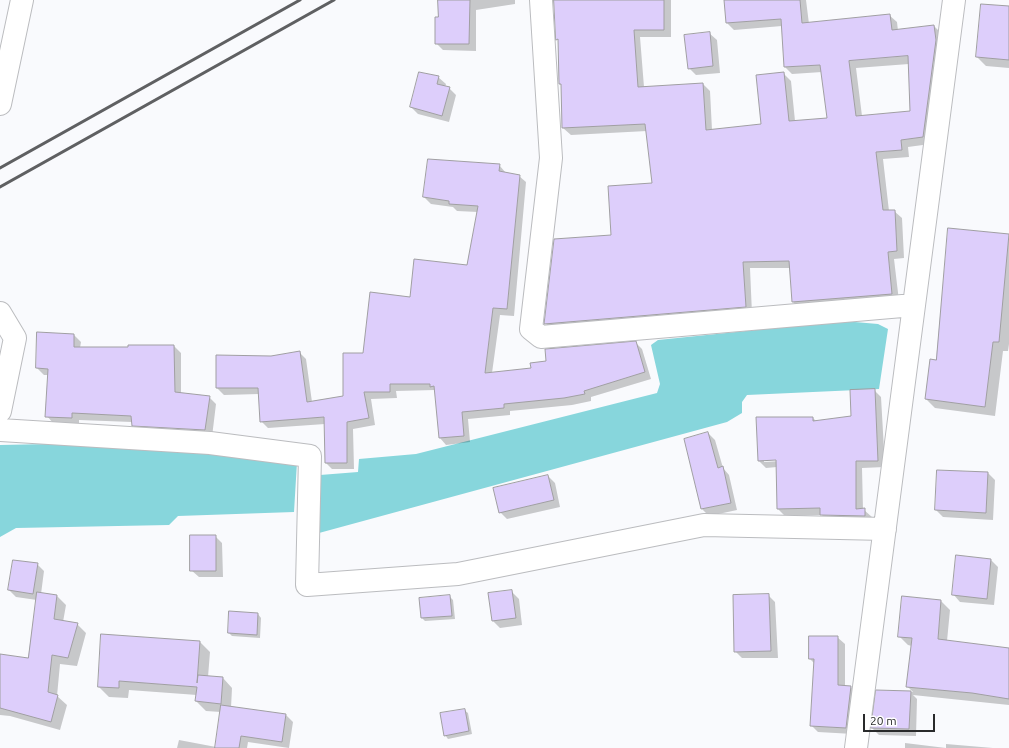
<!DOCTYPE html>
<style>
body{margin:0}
#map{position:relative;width:1009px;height:748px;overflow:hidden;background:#f9fafd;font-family:Ubuntu,sans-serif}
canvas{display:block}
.scale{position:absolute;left:863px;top:714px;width:72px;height:18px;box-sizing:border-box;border:2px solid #292a2b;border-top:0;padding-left:5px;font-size:12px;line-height:14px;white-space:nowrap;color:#292a2b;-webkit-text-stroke:3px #fff;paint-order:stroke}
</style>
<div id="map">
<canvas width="1009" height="748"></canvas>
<div class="scale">20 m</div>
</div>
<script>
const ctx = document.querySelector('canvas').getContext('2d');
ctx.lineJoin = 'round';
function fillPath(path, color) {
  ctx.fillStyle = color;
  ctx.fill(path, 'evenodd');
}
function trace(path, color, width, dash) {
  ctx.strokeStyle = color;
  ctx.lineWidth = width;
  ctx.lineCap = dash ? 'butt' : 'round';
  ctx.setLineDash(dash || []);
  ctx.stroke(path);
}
fillPath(new Path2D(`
 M 843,321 L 878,324 L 888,329 L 879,389 L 747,395 L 742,402 L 742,413 L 727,422 L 319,533 L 320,475 L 358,472 L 359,459 L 416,454 L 657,393 L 660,384 L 651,345 L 658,340 Z
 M 49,444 L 215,450 L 297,462 L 294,512 L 178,516 L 169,525 L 16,528 L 0,537 L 0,445 Z`), '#87d6dc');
fillPath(new Path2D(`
 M 439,0 L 515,0 L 515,4 L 476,10 L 476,51 L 443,50 L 436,43 L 439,18 Z
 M 554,0 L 671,0 L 671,37 L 640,37 L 644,87 L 703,84 L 710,91 L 712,130 L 762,125 L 784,74 L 791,81 L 795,121 L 828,119 L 822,72 L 792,74 L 785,67 L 782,26 L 734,30 L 727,23 L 725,0 L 806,0 L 809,24 L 889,15 L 897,22 L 898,31 L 934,26 L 941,33 L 930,144 L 908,147 L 909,157 L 883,159 L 889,211 L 894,211 L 902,218 L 904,258 L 894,259 L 899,301 L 800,309 L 793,302 L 791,268 L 750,268 L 752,314 L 553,330 L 545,323 L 653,184 L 647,131 L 571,135 L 563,128 L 562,86 L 560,84 L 559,41 L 557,39 ZM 909,64 L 911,112 L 862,116 L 856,68 Z
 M 1009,7 L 1009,68 L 986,66 L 977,57 Z
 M 709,33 L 717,40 L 720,73 L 696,75 L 689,68 Z
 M 438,77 L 446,84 L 445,87 L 449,88 L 456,95 L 449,122 L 418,114 L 411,107 Z
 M 499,165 L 506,173 L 519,176 L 526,182 L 514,316 L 500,315 L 492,373 L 532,369 L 547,362 L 635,342 L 642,349 L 651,379 L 591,397 L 591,401 L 572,405 L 510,411 L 510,415 L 468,419 L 470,442 L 446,445 L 440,438 L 435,390 L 396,391 L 397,398 L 371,399 L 375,425 L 353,429 L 354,469 L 332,469 L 326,463 L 325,424 L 268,428 L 261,421 L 259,394 L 224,395 L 217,388 L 271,357 L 299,352 L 306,359 L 312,402 L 343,397 L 364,354 L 410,298 L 467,266 L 478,212 L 457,211 L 453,207 L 431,204 L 424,197 Z
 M 1009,235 L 1009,344 L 1008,351 L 1003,351 L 995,416 L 935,408 L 926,399 L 937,361 Z
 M 74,335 L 81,342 L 80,348 L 174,346 L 181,353 L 181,394 L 209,397 L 216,404 L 212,437 L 139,432 L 133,425 L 132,422 L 79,420 L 79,425 L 53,423 L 47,416 L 49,375 L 44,375 L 37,368 Z
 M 874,390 L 881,397 L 885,467 L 862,468 L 863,510 L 864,510 L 872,517 L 872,523 L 828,522 L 822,515 L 785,516 L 778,509 L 777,467 L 766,468 L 759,461 L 813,418 L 817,422 L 852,416 ZM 781,459 L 781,461 L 764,462 L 764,460 Z
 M 708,433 L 715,440 L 723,468 L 729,475 L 737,510 L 709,516 L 702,509 L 685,439 Z
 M 938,471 L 988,473 L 995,480 L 993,520 L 943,517 L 936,510 Z
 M 548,476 L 555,483 L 560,507 L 507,519 L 500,512 Z
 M 215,536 L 222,543 L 223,577 L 199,577 L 191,570 Z
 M 957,557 L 991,560 L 998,567 L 994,605 L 960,602 L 953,594 Z
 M 37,564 L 44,571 L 41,594 L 57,596 L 66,605 L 63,622 L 77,624 L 86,633 L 77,666 L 60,664 L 57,696 L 67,705 L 60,730 L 10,716 L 0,715 L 0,657 L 28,659 L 37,600 L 16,597 L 9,590 Z
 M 512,592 L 519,599 L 522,625 L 500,628 L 493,621 Z
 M 768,595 L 775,602 L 778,658 L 742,658 L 735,651 Z
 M 449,596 L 453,600 L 455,619 L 425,621 L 422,618 L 420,599 Z
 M 941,601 L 950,610 L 947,641 L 1009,649 L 1009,705 L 913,695 L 917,699 L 916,736 L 879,735 L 872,728 L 877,691 L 913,692 L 908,687 L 912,646 L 908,645 L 899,636 Z
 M 258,614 L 261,618 L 260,638 L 232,636 L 229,633 Z
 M 837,637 L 845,644 L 845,687 L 851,687 L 858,694 L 853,734 L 818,732 L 811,725 L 815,664 L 810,659 Z
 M 200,642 L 210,652 L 208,677 L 223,678 L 232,688 L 231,708 L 286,715 L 293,722 L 289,748 L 248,742 L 247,748 L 177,748 L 179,740 L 216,747 L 221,712 L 206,711 L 196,701 L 197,695 L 129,690 L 128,698 L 109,697 L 99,687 Z
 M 464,710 L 468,713 L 472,734 L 448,739 L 445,735 Z
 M 905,743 L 946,748 L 946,744 L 993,748 L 905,748 Z`), '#0003');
const building = new Path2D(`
 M 438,0 L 470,0 L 469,44 L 435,44 L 435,17 L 438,17 Z
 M 554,0 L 664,0 L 664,30 L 634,30 L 638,87 L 703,83 L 706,130 L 761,124 L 756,75 L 784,72 L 789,121 L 827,118 L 820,65 L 784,67 L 781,19 L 726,23 L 724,0 L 800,0 L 802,23 L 890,14 L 892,30 L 934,25 L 936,40 L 923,137 L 901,140 L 902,150 L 876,152 L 883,210 L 895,210 L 897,251 L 888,252 L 892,294 L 792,302 L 789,261 L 743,262 L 746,307 L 544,324 L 554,239 L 611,235 L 608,186 L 652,183 L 645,124 L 562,128 L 561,84 L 559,84 L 558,39 L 556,40 ZM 908,56 L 910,111 L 856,116 L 849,61 Z
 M 981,4 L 1009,6 L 1009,60 L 976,57 Z
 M 710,32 L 713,66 L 688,69 L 684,35 Z
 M 419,72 L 439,76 L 437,84 L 450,87 L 442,116 L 410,107 Z
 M 428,159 L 500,164 L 499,171 L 520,175 L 507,309 L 493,308 L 485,373 L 531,368 L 530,363 L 546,361 L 545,349 L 636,341 L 645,372 L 584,391 L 585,394 L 564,398 L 504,404 L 504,408 L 462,412 L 464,436 L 439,438 L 434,386 L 430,387 L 430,384 L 390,384 L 390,392 L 364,392 L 369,418 L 347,422 L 347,463 L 325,463 L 324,417 L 260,422 L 258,388 L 216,388 L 216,355 L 271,356 L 300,351 L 307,402 L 343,396 L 343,353 L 363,353 L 370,292 L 410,297 L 414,259 L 467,265 L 478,206 L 449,204 L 449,201 L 423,197 Z
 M 948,228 L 1009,234 L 999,342 L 993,342 L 985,407 L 925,399 L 930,359 L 936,360 Z
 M 37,332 L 74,334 L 74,347 L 128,347 L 128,345 L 174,345 L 175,392 L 210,396 L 205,430 L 132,426 L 131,416 L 72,413 L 72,418 L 45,417 L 48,369 L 36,368 Z
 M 875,389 L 878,461 L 856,461 L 856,509 L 865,508 L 865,516 L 820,515 L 820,508 L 777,509 L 776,460 L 758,461 L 756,417 L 813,417 L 813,421 L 851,416 L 850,390 Z
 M 708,432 L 718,468 L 723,466 L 731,503 L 701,509 L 684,439 Z
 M 937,470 L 988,472 L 986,513 L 935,510 Z
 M 548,475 L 554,500 L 499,513 L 493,488 Z
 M 190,535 L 216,535 L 216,571 L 190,571 Z
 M 956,555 L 991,559 L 987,599 L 952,595 Z
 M 13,560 L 38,563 L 33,594 L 8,590 Z
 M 512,590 L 516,618 L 492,621 L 488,593 Z
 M 37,592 L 57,595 L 54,619 L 78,623 L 68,658 L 52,655 L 48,692 L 58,695 L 51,722 L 0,708 L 0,654 L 28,658 Z
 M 769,594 L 771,651 L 734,652 L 733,595 Z
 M 450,595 L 452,616 L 421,618 L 419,598 Z
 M 902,596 L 941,600 L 938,639 L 1009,648 L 1009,699 L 972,693 L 906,687 L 912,638 L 898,637 Z
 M 229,611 L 258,613 L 257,635 L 228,633 Z
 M 101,634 L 200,641 L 197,683 L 198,675 L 223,677 L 221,704 L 195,701 L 197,687 L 119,681 L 119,688 L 98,687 Z
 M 809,636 L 838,636 L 838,685 L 851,686 L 846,728 L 810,726 L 814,659 L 809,659 Z
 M 876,690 L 911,691 L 909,729 L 871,728 Z
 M 221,705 L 286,714 L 282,742 L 241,736 L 239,748 L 215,748 Z
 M 465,709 L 469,731 L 444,736 L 440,713 Z`);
fillPath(building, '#ddcefb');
trace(building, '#a09fa2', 1);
const minor = new Path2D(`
 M 541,0 L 551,158 L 531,329 L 541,337 L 914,305
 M 0,104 L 22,0
 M 0,313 L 15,338 L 0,411
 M 0,430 L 210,443 L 310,456 L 307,585 L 458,574 L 704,525 L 885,529
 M 856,748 L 954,0`);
trace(minor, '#bbbcbf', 24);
trace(minor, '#fff', 22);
trace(new Path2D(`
 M 0,168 L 300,0
 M 0,187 L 334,0`), '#5f6062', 3);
</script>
